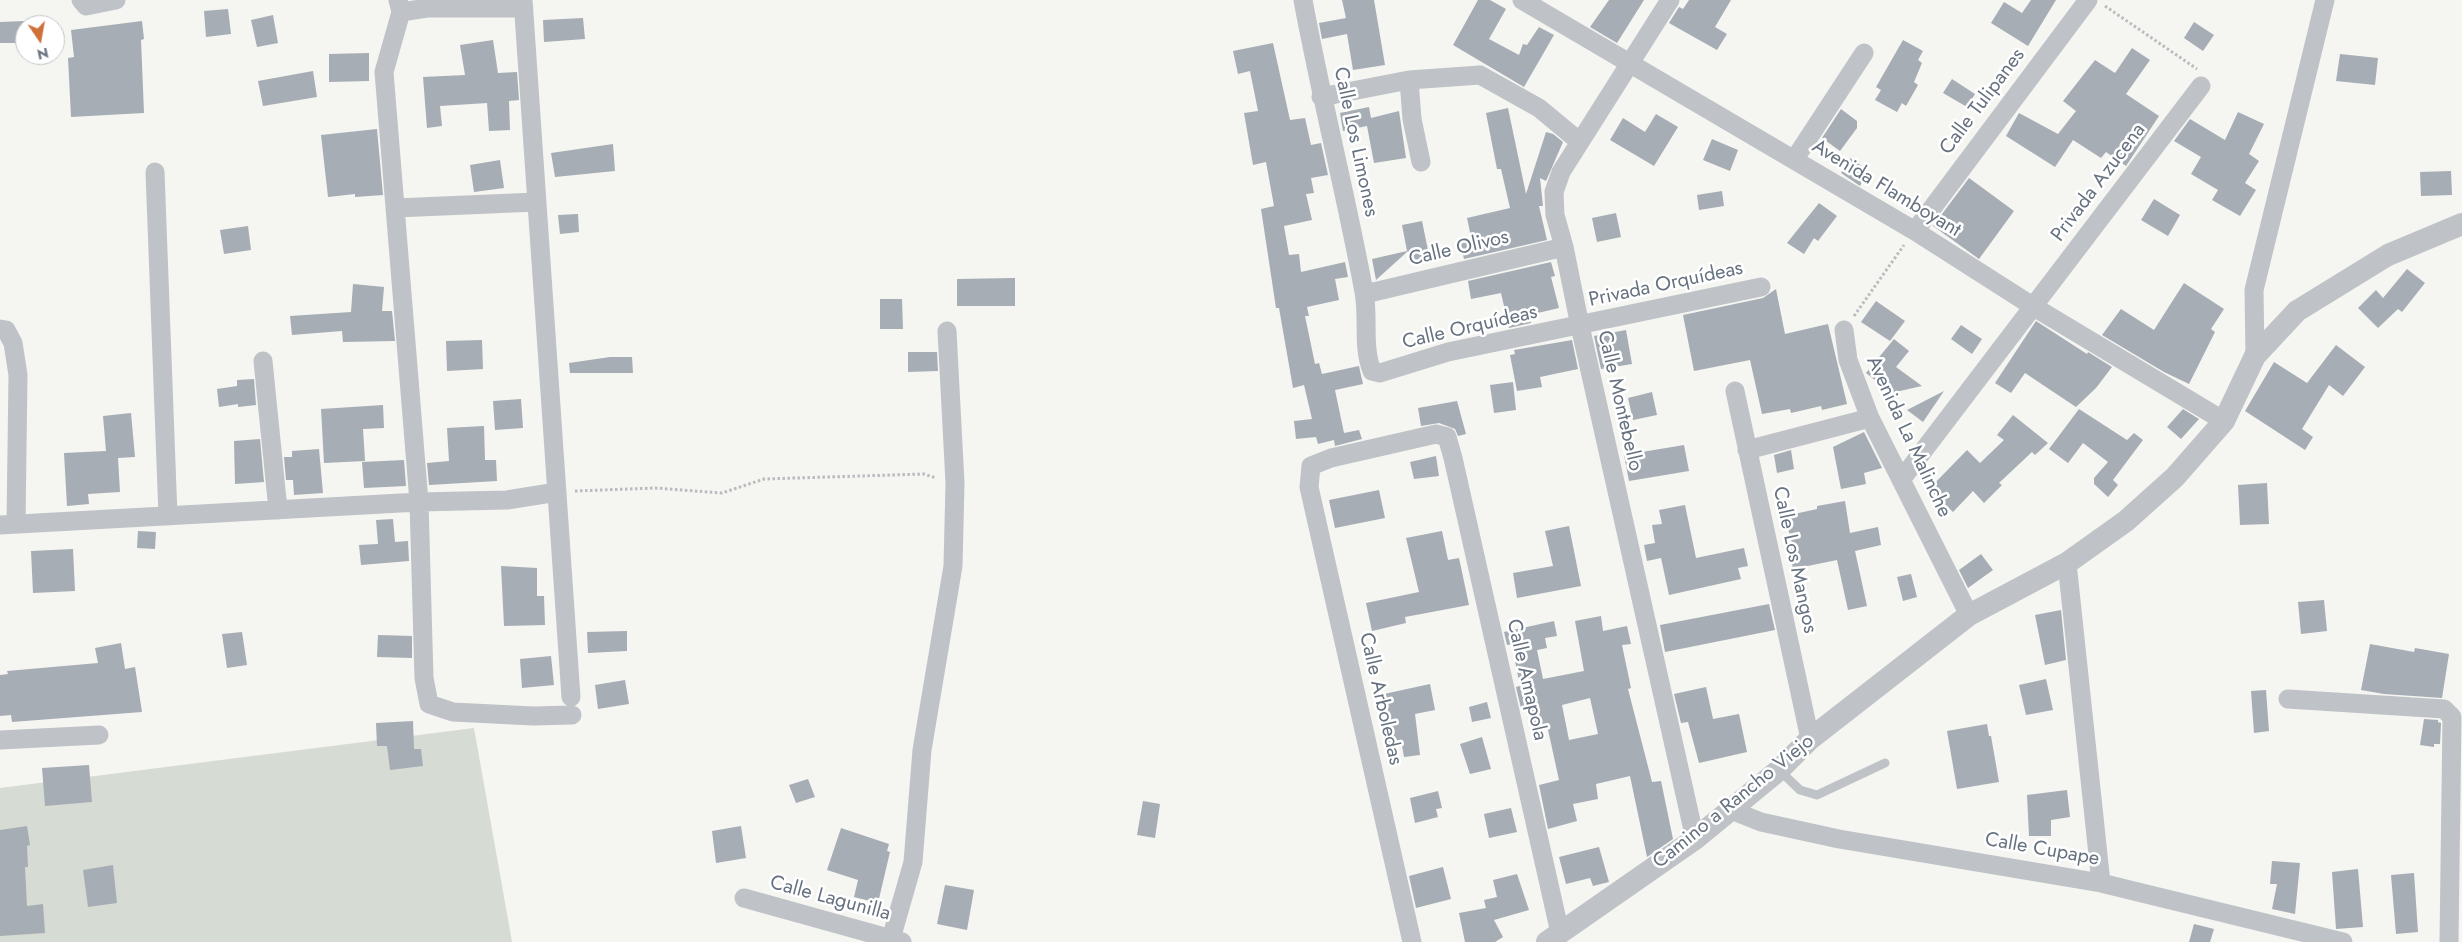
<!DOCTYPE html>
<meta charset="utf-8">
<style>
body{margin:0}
#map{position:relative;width:2462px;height:942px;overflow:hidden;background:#f5f5f2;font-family:Jost,sans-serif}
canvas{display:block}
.north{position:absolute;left:15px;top:15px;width:50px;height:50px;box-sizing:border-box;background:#fff;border:1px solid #c2c7cc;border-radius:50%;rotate:168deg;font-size:14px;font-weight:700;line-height:20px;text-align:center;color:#677280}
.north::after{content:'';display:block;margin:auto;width:18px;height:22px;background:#cf7038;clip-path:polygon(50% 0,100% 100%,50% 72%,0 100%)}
</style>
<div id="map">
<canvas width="2462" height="942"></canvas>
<div class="north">N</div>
</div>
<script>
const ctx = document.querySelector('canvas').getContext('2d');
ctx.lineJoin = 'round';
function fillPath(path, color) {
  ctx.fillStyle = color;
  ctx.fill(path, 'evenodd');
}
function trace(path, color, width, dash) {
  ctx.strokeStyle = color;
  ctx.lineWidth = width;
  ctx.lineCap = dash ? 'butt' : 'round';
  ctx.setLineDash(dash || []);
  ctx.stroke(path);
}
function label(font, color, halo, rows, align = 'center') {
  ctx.font = font + ' Jost,sans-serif';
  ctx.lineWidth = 5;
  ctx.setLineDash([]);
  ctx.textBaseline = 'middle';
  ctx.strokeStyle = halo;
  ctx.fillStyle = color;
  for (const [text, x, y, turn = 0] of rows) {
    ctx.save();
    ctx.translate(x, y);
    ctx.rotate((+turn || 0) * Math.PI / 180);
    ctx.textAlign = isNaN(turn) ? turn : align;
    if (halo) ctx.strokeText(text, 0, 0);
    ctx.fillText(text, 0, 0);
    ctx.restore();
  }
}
fillPath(new Path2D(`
 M 474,728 L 512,942 L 0,942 L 0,788 Z`), '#d6dbd4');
fillPath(new Path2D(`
 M 1342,0 L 1374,0 L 1385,65 L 1353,70 L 1347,34 L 1322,39 L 1319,23 L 1346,18 Z
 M 1478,0 L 1490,0 L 1506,9 L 1489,39 L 1519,55 L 1523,44 L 1527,45 L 1539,27 L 1554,35 L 1524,87 L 1453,45 Z
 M 1609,0 L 1644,0 L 1617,43 L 1590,27 Z
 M 1689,0 L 1731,0 L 1715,27 L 1727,34 L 1717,50 L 1669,23 L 1679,7 L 1683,9 Z
 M 2031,0 L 2056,0 L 2028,46 L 1991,23 L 2004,2 L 2022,13 Z
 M 228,9 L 231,34 L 206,37 L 204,11 Z
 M 273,15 L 278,43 L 257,47 L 251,20 Z
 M 583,18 L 585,39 L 544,42 L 543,20 Z
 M 25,21 L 25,43 L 0,43 L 0,22 Z
 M 142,21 L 144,39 L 141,40 L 144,113 L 71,117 L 68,58 L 74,57 L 71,30 Z
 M 2194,22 L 2214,35 L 2203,51 L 2184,38 Z
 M 493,40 L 498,73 L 517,72 L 519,100 L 509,101 L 510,130 L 489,131 L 487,103 L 440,106 L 442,126 L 427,128 L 423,77 L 465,75 L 460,45 Z
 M 1903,40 L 1923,51 L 1918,60 L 1922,63 L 1914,82 L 1918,85 L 1906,106 L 1902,103 L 1897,112 L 1875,100 L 1881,90 L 1876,87 Z
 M 1273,43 L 1290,120 L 1305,118 L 1311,145 L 1321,143 L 1328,175 L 1311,178 L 1314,193 L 1306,194 L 1312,220 L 1284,226 L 1289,255 L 1299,254 L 1301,272 L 1345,262 L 1348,277 L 1335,279 L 1339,300 L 1307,307 L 1309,316 L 1305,316 L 1315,364 L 1319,363 L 1322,374 L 1359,366 L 1360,371 L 1363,384 L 1335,390 L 1344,433 L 1359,430 L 1362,439 L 1335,446 L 1334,440 L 1318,444 L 1316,437 L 1296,439 L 1294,421 L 1312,419 L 1304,385 L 1293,388 L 1279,308 L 1276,308 L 1261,209 L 1274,206 L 1266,162 L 1253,165 L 1244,113 L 1258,111 L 1250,71 L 1238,74 L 1233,51 Z
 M 2132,48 L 2150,60 L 2126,94 L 2159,116 L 2126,166 L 2106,152 L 2101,158 L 2073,140 L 2055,167 L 2006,136 L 2019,113 L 2058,134 L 2076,111 L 2063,101 L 2095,60 L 2115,73 Z
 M 369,53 L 369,81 L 329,82 L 329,54 Z
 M 2340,54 L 2378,58 L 2375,85 L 2336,81 Z
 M 313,71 L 317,97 L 263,106 L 258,81 Z
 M 1952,79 L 1975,94 L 1967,107 L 1943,93 Z
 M 1369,107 L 1371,118 L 1399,111 L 1406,158 L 1374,163 L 1367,126 L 1343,131 L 1340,113 Z
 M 1508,108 L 1526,194 L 1546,132 L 1553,134 L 1563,142 L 1546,181 L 1540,178 L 1543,206 L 1539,206 L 1547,240 L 1464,259 L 1460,242 L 1469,241 L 1471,237 L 1467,218 L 1510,208 L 1501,169 L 1497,169 L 1486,113 Z
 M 1841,109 L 1857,121 L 1857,128 L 1840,151 L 1822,138 Z
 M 2238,112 L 2264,124 L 2249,154 L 2259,161 L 2245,183 L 2256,190 L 2240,216 L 2212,200 L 2218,190 L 2191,174 L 2201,157 L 2174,141 L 2190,119 L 2225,140 Z
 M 1656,114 L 1678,127 L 1654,166 L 1610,140 L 1623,118 L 1645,132 Z
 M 377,129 L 383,195 L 355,197 L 355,194 L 328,197 L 321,135 Z
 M 1712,139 L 1738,150 L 1730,171 L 1703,160 Z
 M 613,144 L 615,171 L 555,177 L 551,153 Z
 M 1850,158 L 1868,170 L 1860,186 L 1841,173 Z
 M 500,160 L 504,188 L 474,192 L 470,165 Z
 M 2451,171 L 2452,195 L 2421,196 L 2420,172 Z
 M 1969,178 L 2014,211 L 1979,259 L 1933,226 Z
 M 1722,191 L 1724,206 L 1699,210 L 1697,195 Z
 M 2154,199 L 2180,215 L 2168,236 L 2141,220 Z
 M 1819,203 L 1837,216 L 1818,241 L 1814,238 L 1804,254 L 1787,243 Z
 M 1616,213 L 1621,237 L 1597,242 L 1592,218 Z
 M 578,214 L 579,232 L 560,234 L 558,215 Z
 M 1422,221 L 1430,260 L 1410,264 L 1408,251 L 1376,280 L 1372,259 L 1407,251 L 1402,225 Z
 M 248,226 L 251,250 L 224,254 L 220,230 Z
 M 1551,262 L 1555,276 L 1551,277 L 1559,308 L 1529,315 L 1531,323 L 1509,328 L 1501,293 L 1471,299 L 1468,281 Z
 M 2407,269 L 2425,283 L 2402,312 L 2398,309 L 2378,328 L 2358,308 L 2376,290 L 2383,298 Z
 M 1015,278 L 1015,306 L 957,306 L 957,279 Z
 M 2184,283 L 2224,309 L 2211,329 L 2215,332 L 2189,384 L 2164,372 L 2102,335 L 2121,309 L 2154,330 Z
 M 353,284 L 384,287 L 382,311 L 392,311 L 395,341 L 343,342 L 342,331 L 292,335 L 290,316 L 351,312 Z
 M 1776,289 L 1785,334 L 1828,324 L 1847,404 L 1822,410 L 1821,406 L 1791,413 L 1790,409 L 1762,414 L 1750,360 L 1694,371 L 1683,315 L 1763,298 Z
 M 880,299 L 902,299 L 903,329 L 880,329 Z
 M 1876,301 L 1905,321 L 1890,341 L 1861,322 Z
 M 2036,321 L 2087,354 L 2088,352 L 2112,367 L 2096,388 L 2076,407 L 2025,373 L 2011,393 L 1995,383 Z
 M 1961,325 L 1982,339 L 1972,354 L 1951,339 Z
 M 1626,330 L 1632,364 L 1601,369 L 1594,336 Z
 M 1894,339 L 1909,351 L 1896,367 L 1922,386 L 1891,393 L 1866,373 Z
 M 482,340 L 483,369 L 447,371 L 446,341 Z
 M 1572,340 L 1578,369 L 1540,377 L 1542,387 L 1517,391 L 1510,355 L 1515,354 L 1514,350 Z
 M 2336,345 L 2365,367 L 2343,396 L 2329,385 L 2302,429 L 2313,437 L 2305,450 L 2245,411 L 2274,362 L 2307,383 Z
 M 908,352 L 937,352 L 938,371 L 908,372 Z
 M 610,357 L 632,357 L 633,373 L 570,373 L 569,363 Z
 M 254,379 L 256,405 L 238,407 L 238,404 L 219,407 L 217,389 L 237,386 L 237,380 Z
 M 1513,382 L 1516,410 L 1494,413 L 1490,385 Z
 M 1944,391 L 1923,422 L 1907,410 Z
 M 1652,392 L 1657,415 L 1633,420 L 1628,398 Z
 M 521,399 L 523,428 L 495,430 L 493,401 Z
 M 1457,401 L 1466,434 L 1458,436 L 1455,429 L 1439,423 L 1421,426 L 1418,408 Z
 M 383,405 L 384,428 L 363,429 L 365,461 L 324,463 L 321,409 Z
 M 2079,409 L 2127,440 L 2134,433 L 2143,440 L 2113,480 L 2118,485 L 2108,497 L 2094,484 L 2094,478 L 2108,462 L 2083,443 L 2068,463 L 2049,449 Z
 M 2183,409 L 2199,419 L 2181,439 L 2167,427 Z
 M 131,413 L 135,457 L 118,458 L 120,492 L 88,494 L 89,504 L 67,506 L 64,453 L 106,451 L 103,416 Z
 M 2013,415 L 2048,443 L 2035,455 L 2032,452 L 1999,483 L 2002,485 L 1984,503 L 1973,491 L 1953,512 L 1929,489 L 1967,450 L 1980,463 L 2004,440 L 1997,435 Z
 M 484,426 L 485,460 L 496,460 L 497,481 L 429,485 L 427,463 L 449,461 L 447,428 Z
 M 1864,432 L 1882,468 L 1864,473 L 1866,484 L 1841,489 L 1833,447 Z
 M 260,439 L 264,482 L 235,484 L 234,441 Z
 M 1684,445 L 1689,471 L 1629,481 L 1624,455 Z
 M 319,449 L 323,493 L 294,495 L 293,480 L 286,480 L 284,457 L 292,457 L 292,451 Z
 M 1791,450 L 1794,469 L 1777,473 L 1774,455 Z
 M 1436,456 L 1439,476 L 1414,479 L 1410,462 Z
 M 404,460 L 406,486 L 364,488 L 362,462 Z
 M 2267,483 L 2269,524 L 2240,525 L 2238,485 Z
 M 1379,490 L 1385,518 L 1335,528 L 1329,500 Z
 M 1845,501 L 1850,533 L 1878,527 L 1881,545 L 1855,551 L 1867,606 L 1848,610 L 1837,560 L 1793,569 L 1789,549 L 1793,548 L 1785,516 L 1817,509 L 1817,506 Z
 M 1685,505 L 1696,558 L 1744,548 L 1748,566 L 1738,568 L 1741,579 L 1669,595 L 1661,558 L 1647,561 L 1644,545 L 1655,543 L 1652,525 L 1662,524 L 1659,510 Z
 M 393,519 L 395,542 L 408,541 L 409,561 L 361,565 L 359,545 L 378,544 L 376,520 Z
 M 1569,526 L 1581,586 L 1517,598 L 1513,573 L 1553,566 L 1545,531 Z
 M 138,531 L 156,532 L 155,549 L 137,548 Z
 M 1442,531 L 1448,560 L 1459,558 L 1469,605 L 1405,617 L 1406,623 L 1372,631 L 1366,603 L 1419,592 L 1406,538 Z
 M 73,549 L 75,591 L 33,593 L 31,551 Z
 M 1981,554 L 1993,570 L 1968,588 L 1959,570 Z
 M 501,566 L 537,568 L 537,596 L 544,596 L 545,625 L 504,626 Z
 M 1911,574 L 1917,597 L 1903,601 L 1897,577 Z
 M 2324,600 L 2327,631 L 2301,634 L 2298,602 Z
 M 1769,604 L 1775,630 L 1665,652 L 1660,625 Z
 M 2061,610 L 2066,660 L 2045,665 L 2035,615 Z
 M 1601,616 L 1603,631 L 1627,626 L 1631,644 L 1622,645 L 1631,688 L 1628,689 L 1652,782 L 1661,781 L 1673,839 L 1647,857 L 1630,776 L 1596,784 L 1598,799 L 1573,804 L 1577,821 L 1548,829 L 1539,785 L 1559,780 L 1547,725 L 1534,728 L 1529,706 L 1521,708 L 1516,687 L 1520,686 L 1515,661 L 1523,659 L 1519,643 L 1507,645 L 1504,632 L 1554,621 L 1557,636 L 1545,638 L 1547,648 L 1537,650 L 1543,679 L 1584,671 L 1575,621 ZM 1590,698 L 1598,734 L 1569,740 L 1562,705 Z
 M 627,631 L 627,651 L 588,653 L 587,632 Z
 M 242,632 L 247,665 L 227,668 L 222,634 Z
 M 378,635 L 412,636 L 412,658 L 377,657 Z
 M 121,643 L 125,669 L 135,667 L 142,712 L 12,722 L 11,715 L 0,716 L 0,675 L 8,674 L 7,671 L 98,663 L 95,648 Z
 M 2370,644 L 2414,652 L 2415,648 L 2449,654 L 2442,698 L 2384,694 L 2361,690 Z
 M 551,656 L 554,685 L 522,688 L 520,659 Z
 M 2046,679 L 2053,710 L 2026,715 L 2019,685 Z
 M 625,680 L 629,704 L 598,709 L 595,685 Z
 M 1430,684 L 1435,710 L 1415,714 L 1420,755 L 1404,757 L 1401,740 L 1388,743 L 1384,724 L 1390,723 L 1384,694 Z
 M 1706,687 L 1713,719 L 1739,714 L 1747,752 L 1699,763 L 1688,722 L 1681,723 L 1674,694 Z
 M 2266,690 L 2269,731 L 2254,733 L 2251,691 Z
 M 1487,702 L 1491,718 L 1472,722 L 1469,707 Z
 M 2424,719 L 2438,720 L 2438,722 L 2441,723 L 2440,744 L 2434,744 L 2434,747 L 2420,745 Z
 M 413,721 L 414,749 L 421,749 L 423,766 L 390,770 L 387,746 L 377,746 L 376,723 Z
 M 1987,724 L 1989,736 L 1991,736 L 1999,782 L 1957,789 L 1947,731 Z
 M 1482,737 L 1491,769 L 1470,774 L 1460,744 Z
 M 89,765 L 92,802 L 45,806 L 42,768 Z
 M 808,779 L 815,797 L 796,803 L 789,785 Z
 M 2067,790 L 2070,817 L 2051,820 L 2051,836 L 2029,836 L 2027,795 Z
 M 1438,791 L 1442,808 L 1436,809 L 1438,817 L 1415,823 L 1410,798 Z
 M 1143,801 L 1160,804 L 1155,838 L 1137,835 Z
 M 1511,808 L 1517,832 L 1489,838 L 1484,814 Z
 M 27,826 L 30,845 L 27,846 L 28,867 L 25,867 L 27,906 L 43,904 L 45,933 L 0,936 L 0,830 Z
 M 741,826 L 746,858 L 716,863 L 712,831 Z
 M 841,828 L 889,844 L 887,851 L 890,852 L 878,903 L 854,897 L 858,880 L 827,870 Z
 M 1599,847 L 1609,882 L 1593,886 L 1590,878 L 1566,884 L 1559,857 Z
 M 2272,861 L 2300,863 L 2295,914 L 2272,909 L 2277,884 L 2270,884 Z
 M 113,865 L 117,903 L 88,907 L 83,870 Z
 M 1443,867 L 1451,899 L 1416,908 L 1409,876 Z
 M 2358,869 L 2363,927 L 2336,929 L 2332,872 Z
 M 2414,873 L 2418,932 L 2396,934 L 2391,875 Z
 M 1517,874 L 1529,910 L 1494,920 L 1503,937 L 1495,942 L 1465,942 L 1459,913 L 1486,908 L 1484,900 L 1497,897 L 1493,880 Z
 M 945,885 L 974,890 L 967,930 L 937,924 Z
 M 2194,924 L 2214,929 L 2210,942 L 2189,942 Z`), '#a7adb4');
trace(new Path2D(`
 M 2105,6 L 2197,69
 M 1854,316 L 1904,245
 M 575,491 L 655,488 L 722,493 L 764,479 L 924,474 L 936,478`), '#b9bbbe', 3, [2.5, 2.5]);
trace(new Path2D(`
 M 1779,770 L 1800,790 L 1817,795 L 1885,763`), '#bfc2c6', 9);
trace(new Path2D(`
 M 81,0 L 86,6 L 116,0
 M 398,0 L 401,12 L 384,72 L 419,502 L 424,678 L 429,704 L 453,712 L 533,716 L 572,715
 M 523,0 L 571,697
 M 1303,0 C 1321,98 1346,194 1364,292 C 1369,318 1362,346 1372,371 L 1380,373 L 1448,352 L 1761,287
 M 1522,0 L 1915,231 L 2034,307 L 2224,421
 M 1670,0 L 1580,142 L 1561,172 L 1554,192 L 1555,215 L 1564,247 L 1580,326 L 1695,839
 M 401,12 L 427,8 L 524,8
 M 1409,80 L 1412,119 L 1421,162
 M 1321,97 L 1409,80 L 1480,75 L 1539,108 L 1580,142
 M 1794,160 L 1864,53
 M 155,172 L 168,516
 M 395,208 L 537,202
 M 1915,231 L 2088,0
 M 1365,294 L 1564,247
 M 0,329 L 6,330 L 13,343 L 18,375 L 16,524
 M 1844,330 L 1848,360 L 1870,418 L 1969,615
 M 2255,356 L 2254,290 L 2325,0
 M 263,361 L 278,510
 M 1735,391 L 1810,739
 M 1747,450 L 1870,418
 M 1901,480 L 2201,86
 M 0,525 L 419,502 L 507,500 L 557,492
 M 2067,563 L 2101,883
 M 2288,699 L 2444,709 L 2452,717 L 2449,942
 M 0,740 L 99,735
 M 1731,810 L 1761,822 L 1839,839 L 2101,883 L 2343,942
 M 744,898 L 902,942
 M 891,939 L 913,862 L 922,750 L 953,566 L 955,483 L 947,331
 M 1412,942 L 1309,487 L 1311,466 L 1331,458 L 1436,434 L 1447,437 L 1453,458 L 1560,933`), '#bfc2c6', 19);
trace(new Path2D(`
 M 1547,942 L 1695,839 L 1779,770 L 1810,739 L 1969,615 L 2067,563 L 2126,521 L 2175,477 L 2224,421 L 2255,356 L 2297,311 L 2388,255 L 2462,224`), '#bfc2c6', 22);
label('20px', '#677280', '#fff', [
 ["Calle Tulipanes",1983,102,-53],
 ["Calle Los Limones",1355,142,78],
 ["Privada Azucena",2099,183,-53],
 ["Avenida Flamboyant",1886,189,31],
 ["Calle Olivos",1459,249,-13],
 ["Privada Orquídeas",1666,285,-12],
 ["Calle Orquídeas",1470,328,-13],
 ["Calle Montebello",1619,401,77],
 ["Avenida La Malinche",1908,437,65],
 ["Calle Los Mangos",1794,560,78],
 ["Calle Amapola",1526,680,77],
 ["Calle Arboledas",1380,699,77],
 ["Camino a Rancho Viejo",1734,802,-39],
 ["Calle Cupape",2042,850,10],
 ["Calle Lagunilla",830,899,15]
]);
</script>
